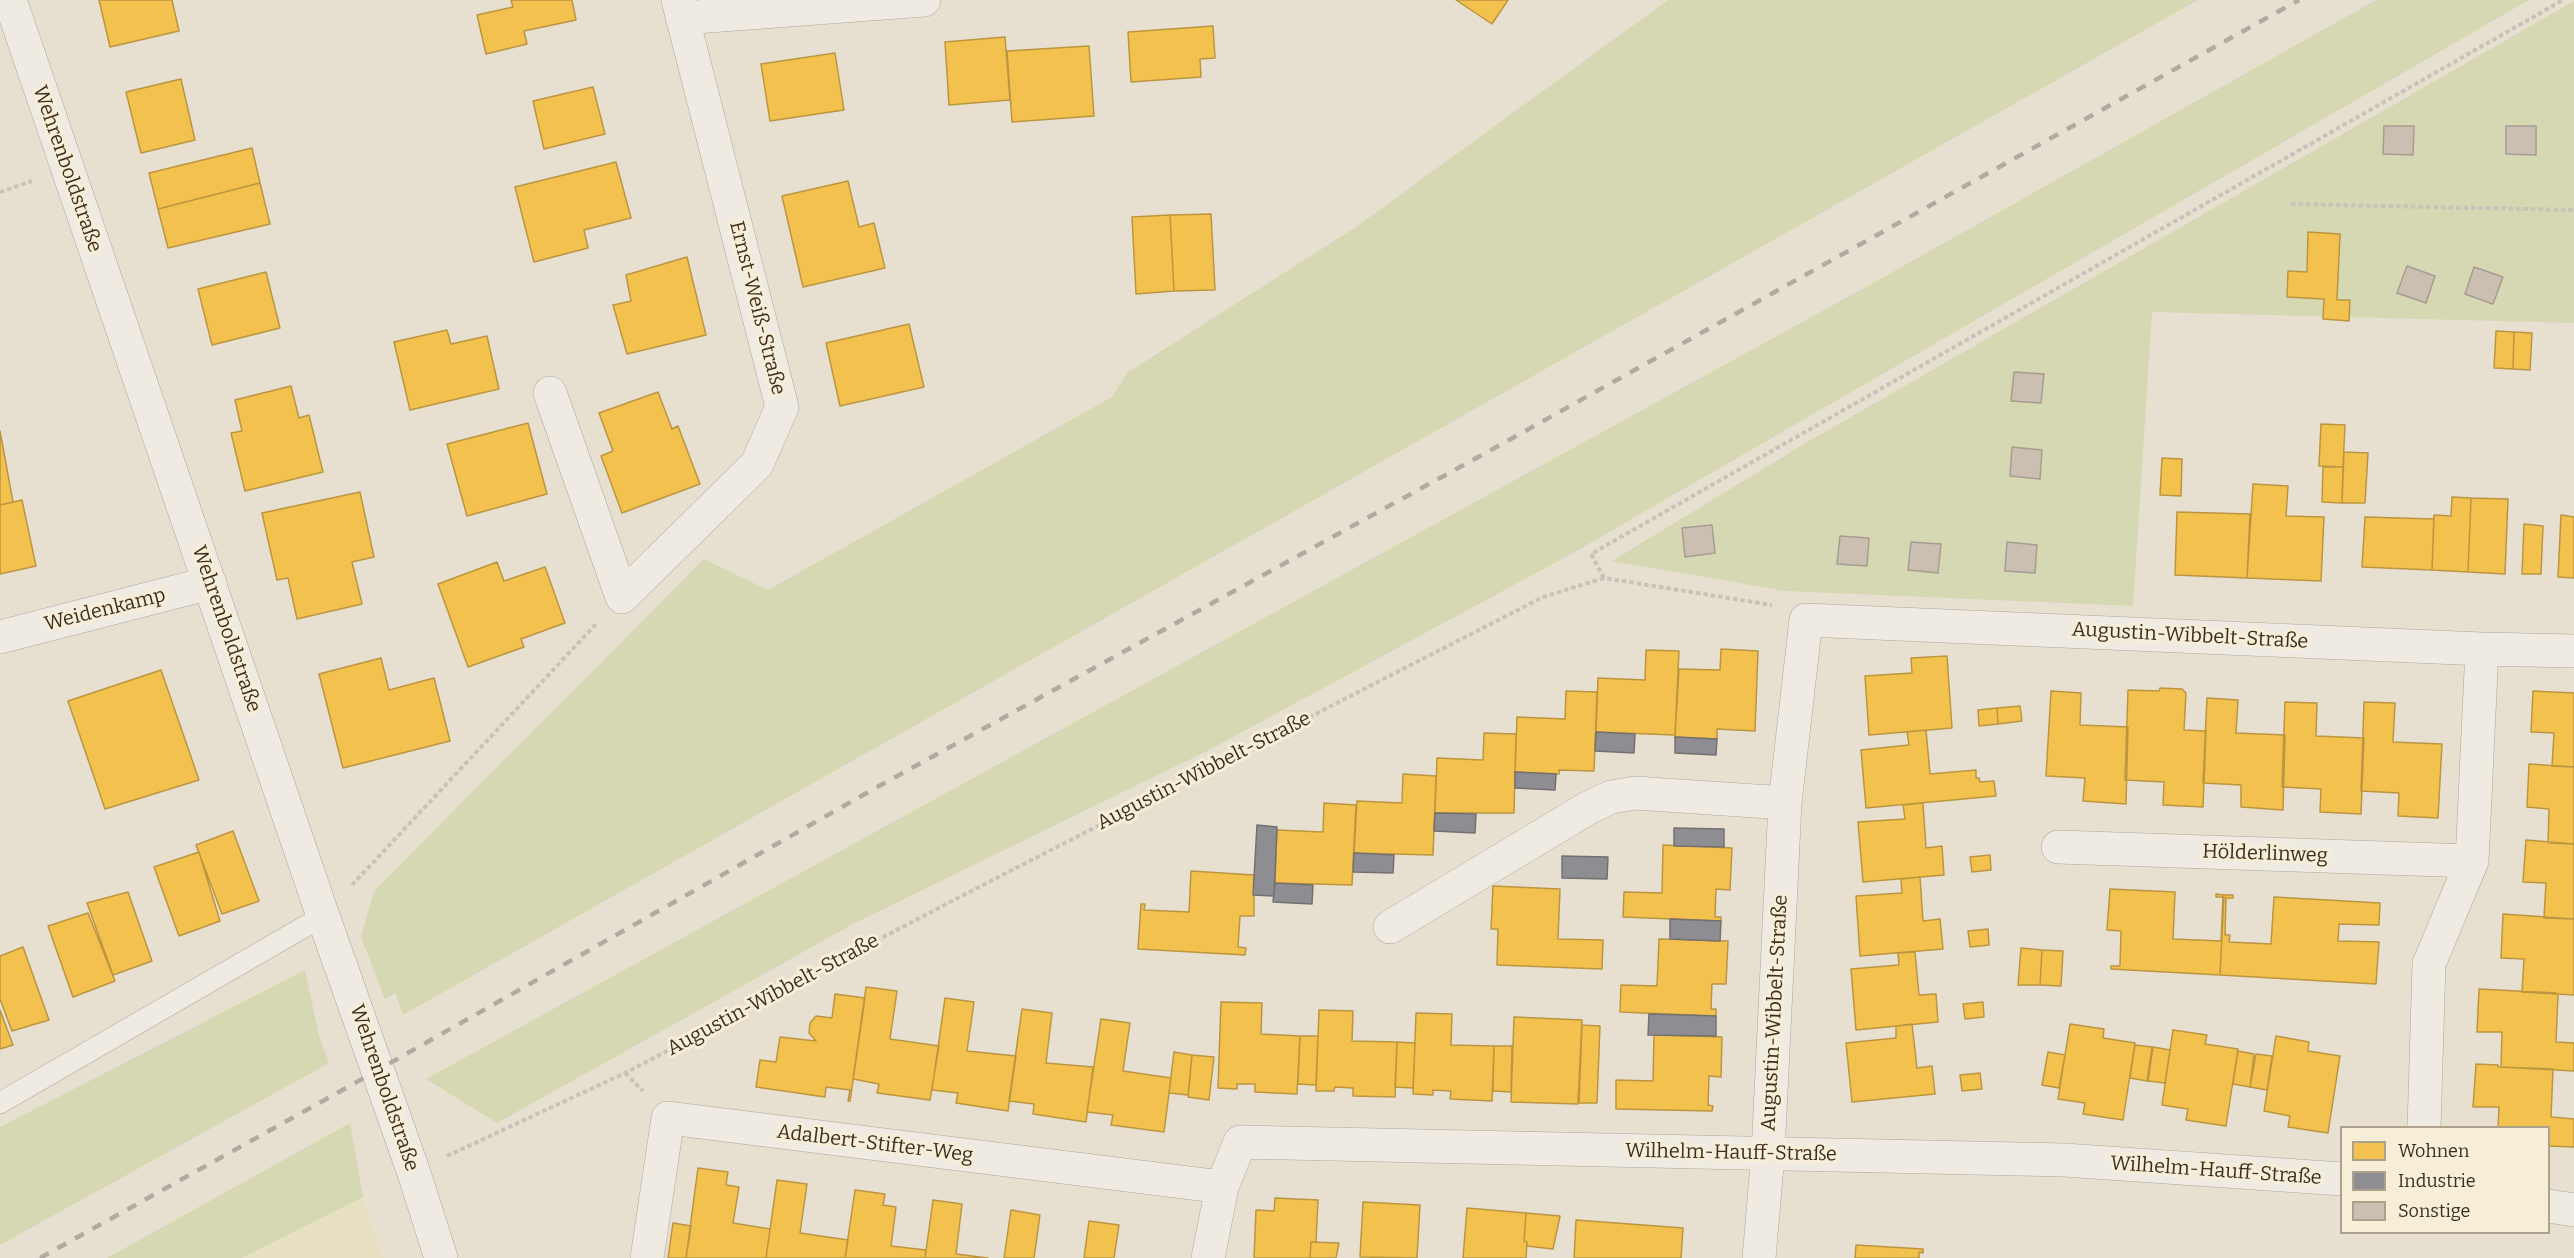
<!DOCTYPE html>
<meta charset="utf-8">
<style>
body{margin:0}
#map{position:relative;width:2574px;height:1258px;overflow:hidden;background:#e7e0d1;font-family:Bitter,serif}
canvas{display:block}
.legend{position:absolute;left:2340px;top:1126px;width:210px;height:108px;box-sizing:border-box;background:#f7eed8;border:2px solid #ada18e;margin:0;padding:8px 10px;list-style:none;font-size:18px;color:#3d2e20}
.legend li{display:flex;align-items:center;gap:12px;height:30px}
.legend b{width:30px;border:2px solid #ada18e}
</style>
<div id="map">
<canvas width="2574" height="1258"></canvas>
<ul class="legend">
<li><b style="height:16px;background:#f2c14e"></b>Wohnen</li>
<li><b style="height:16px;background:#8d8d92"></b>Industrie</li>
<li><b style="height:16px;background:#cbbfb2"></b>Sonstige</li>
</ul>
</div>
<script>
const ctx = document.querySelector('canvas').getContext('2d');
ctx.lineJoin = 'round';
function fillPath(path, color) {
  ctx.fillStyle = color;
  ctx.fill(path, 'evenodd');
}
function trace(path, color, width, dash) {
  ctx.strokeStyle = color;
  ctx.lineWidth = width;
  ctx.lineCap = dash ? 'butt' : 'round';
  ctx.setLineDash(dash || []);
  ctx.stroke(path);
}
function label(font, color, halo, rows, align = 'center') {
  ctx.font = font + ' Bitter,serif';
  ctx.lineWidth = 6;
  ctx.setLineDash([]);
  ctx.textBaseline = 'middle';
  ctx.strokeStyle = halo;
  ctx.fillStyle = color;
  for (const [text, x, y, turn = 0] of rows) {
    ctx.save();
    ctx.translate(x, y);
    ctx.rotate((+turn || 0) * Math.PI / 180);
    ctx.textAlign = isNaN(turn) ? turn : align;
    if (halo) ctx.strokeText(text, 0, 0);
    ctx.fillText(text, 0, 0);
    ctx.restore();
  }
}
fillPath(new Path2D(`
 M 363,1197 L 383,1258 L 242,1258 L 273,1240 Z`), '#e6dfc2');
fillPath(new Path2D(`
 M 1668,0 L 2198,0 L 403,1015 L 395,993 L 385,999 L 361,937 L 374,891 L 704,559 L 768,590 L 1112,397 L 1127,373 L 1356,227 Z
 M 2376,0 L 2529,0 L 1573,553 L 1209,750 L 855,923 L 497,1123 L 426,1079 L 1866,287 Z
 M 2574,1 L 2574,323 L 2152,312 L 2133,606 L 1785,591 L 1612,561 L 1809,441 Z
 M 305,970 L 319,1036 L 329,1063 L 0,1245 L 0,1127 Z
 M 350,1123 L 363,1197 L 242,1258 L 107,1258 Z`), '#d6d7b3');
const homes = new Path2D(`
 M 99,0 L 172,0 L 179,31 L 110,47 Z
 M 511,0 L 572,0 L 576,20 L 524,31 L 527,44 L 486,54 L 477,15 L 513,7 Z
 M 1456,0 L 1508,0 L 1492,24 Z
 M 1213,26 L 1215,58 L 1200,59 L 1201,77 L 1131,82 L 1128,32 Z
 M 1005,37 L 1010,100 L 949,105 L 945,42 Z
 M 1089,46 L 1094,116 L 1012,122 L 1007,51 Z
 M 835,53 L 844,110 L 770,121 L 761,64 Z
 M 181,79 L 195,140 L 141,153 L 126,92 Z
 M 593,87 L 605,134 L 544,149 L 533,101 Z
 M 252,148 L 260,183 L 158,209 L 149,173 Z
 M 616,162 L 631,218 L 584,230 L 588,248 L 534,262 L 515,187 Z
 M 848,181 L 859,227 L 874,223 L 885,268 L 803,287 L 782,196 Z
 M 260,183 L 270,224 L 168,248 L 158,209 Z
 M 1211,214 L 1215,290 L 1174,291 L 1170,215 Z
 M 1170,215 L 1174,291 L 1136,294 L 1132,217 Z
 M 2308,232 L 2340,234 L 2337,300 L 2350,300 L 2349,321 L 2323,319 L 2324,299 L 2287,297 L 2288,271 L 2307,272 Z
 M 687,257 L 706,335 L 627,354 L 613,305 L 631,301 L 626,275 Z
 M 266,272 L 280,328 L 212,345 L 198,289 Z
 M 909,324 L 924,387 L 840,406 L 826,343 Z
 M 447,330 L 451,344 L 487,336 L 499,389 L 410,410 L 394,342 Z
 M 2496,331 L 2514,332 L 2513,369 L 2494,368 Z
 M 2514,332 L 2532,333 L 2530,370 L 2513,369 Z
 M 291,386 L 299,418 L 309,415 L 323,472 L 245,491 L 231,433 L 242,431 L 235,400 Z
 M 658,392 L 672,429 L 678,426 L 700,484 L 622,513 L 601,456 L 613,451 L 599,413 Z
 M 528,423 L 547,494 L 467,516 L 447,444 Z
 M 2321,424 L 2345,425 L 2343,467 L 2319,466 Z
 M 0,431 L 13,502 L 0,505 Z
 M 2344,452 L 2368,453 L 2365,503 L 2342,503 Z
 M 2162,458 L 2182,459 L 2181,496 L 2160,495 Z
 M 2323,467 L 2343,467 L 2342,503 L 2322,502 Z
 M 2253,484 L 2288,486 L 2286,516 L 2324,517 L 2321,581 L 2247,578 Z
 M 360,492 L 374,557 L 352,562 L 362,604 L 297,619 L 288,578 L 277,580 L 262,513 Z
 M 2452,497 L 2471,498 L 2468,572 L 2432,570 L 2434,515 L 2451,516 Z
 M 2471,498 L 2508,499 L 2505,574 L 2468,572 Z
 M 22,500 L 36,566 L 0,574 L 0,505 Z
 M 2177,512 L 2250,514 L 2247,578 L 2175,575 Z
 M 2561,515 L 2574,517 L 2574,578 L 2558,577 Z
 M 2365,517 L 2434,519 L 2432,570 L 2362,567 Z
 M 2524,524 L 2543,526 L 2541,574 L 2522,574 Z
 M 497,562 L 504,581 L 545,567 L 565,623 L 521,639 L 524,647 L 468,667 L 438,584 Z
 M 1721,649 L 1758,651 L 1755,731 L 1717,729 L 1717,739 L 1675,737 L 1679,669 L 1720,670 Z
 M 1646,650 L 1679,651 L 1675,735 L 1596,732 L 1598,678 L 1645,680 Z
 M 1947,656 L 1952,728 L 1869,735 L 1865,676 L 1912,673 L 1911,658 Z
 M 381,658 L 389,690 L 434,678 L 450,741 L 343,768 L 319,674 Z
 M 161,670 L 199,780 L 105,809 L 68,701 Z
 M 2160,688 L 2182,689 L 2186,693 L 2184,730 L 2206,731 L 2203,807 L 2163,805 L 2164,782 L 2125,780 L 2128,690 L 2159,691 Z
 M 1566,691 L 1597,692 L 1594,771 L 1559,770 L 1559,774 L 1515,772 L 1517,717 L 1565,719 Z
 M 2051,691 L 2081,693 L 2080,725 L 2128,727 L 2126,804 L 2083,801 L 2085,778 L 2046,776 Z
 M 2533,691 L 2574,693 L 2574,767 L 2552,766 L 2554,733 L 2531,732 Z
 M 2207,698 L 2238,700 L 2236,733 L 2285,735 L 2283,810 L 2241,807 L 2241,785 L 2203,783 Z
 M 2285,702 L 2317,703 L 2316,736 L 2364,738 L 2361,814 L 2320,812 L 2321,789 L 2282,787 Z
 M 2364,702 L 2395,703 L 2393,742 L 2442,744 L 2438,818 L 2398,816 L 2399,793 L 2361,791 Z
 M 2020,706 L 2022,721 L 1998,724 L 1997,708 Z
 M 1997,708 L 1998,724 L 1979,726 L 1978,710 Z
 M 1926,730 L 1930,774 L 1976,770 L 1976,778 L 1979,778 L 1980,782 L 1994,781 L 1996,796 L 1866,808 L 1861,750 L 1909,745 L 1907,732 Z
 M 1484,733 L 1516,734 L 1514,813 L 1435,813 L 1437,758 L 1483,760 Z
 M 2529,764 L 2574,767 L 2574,844 L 2548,843 L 2549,809 L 2527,807 Z
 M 1403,774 L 1436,776 L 1433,855 L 1354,853 L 1357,801 L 1402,803 Z
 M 1324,803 L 1356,805 L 1352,885 L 1275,883 L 1277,830 L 1323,832 Z
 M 1923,803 L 1926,848 L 1942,846 L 1944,875 L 1863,882 L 1858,822 L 1905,819 L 1903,805 Z
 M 233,831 L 259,901 L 222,914 L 196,845 Z
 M 2526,840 L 2574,844 L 2574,919 L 2544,918 L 2546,883 L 2523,882 Z
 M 1663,845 L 1732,848 L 1730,890 L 1716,889 L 1715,917 L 1721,917 L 1721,921 L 1623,917 L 1624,892 L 1662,893 Z
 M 199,852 L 220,921 L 179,936 L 154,867 Z
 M 1990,855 L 1991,870 L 1972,872 L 1970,857 Z
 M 1191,871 L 1254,875 L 1254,916 L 1240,916 L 1238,947 L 1246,948 L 1245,955 L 1138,949 L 1141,904 L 1145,904 L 1144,910 L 1189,912 Z
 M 1920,877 L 1923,921 L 1940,919 L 1943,949 L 1860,956 L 1856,896 L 1902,893 L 1901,879 Z
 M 1493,886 L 1560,889 L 1558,939 L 1603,940 L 1602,969 L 1497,965 L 1498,929 L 1491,929 Z
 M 2110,889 L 2175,892 L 2173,939 L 2221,941 L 2223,897 L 2216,897 L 2216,894 L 2224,895 L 2220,975 L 2111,969 L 2111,966 L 2120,966 L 2121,931 L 2107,930 Z
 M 128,892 L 152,961 L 113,975 L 87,903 Z
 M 2224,895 L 2233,895 L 2233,898 L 2226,898 L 2225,935 L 2230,935 L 2229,942 L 2271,944 L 2274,897 L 2380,903 L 2379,925 L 2339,924 L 2338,941 L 2379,942 L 2376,984 L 2220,975 Z
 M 88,913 L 115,981 L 73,997 L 48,926 Z
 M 2503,914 L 2574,919 L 2574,995 L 2522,992 L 2524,959 L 2501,958 Z
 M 1988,929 L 1989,945 L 1970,947 L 1968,931 Z
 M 1659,939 L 1728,941 L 1726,984 L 1712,984 L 1711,1009 L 1716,1009 L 1716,1016 L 1620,1012 L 1621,985 L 1657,986 Z
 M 23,947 L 49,1020 L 12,1031 L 0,999 L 0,956 Z
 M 2021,948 L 2042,950 L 2040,985 L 2018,985 Z
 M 2042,950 L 2063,951 L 2061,986 L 2040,985 Z
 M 1915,952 L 1919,995 L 1936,994 L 1938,1022 L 1856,1030 L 1851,969 L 1899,965 L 1898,953 Z
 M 866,987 L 897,991 L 890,1039 L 939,1046 L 930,1100 L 877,1093 L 879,1084 L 853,1079 Z
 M 2479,989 L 2556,993 L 2558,995 L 2556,1042 L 2574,1043 L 2574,1071 L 2501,1067 L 2502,1032 L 2477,1032 Z
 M 835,994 L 865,998 L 850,1101 L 848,1101 L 850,1090 L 826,1087 L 825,1097 L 756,1087 L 760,1060 L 776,1062 L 780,1037 L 816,1041 L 809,1033 L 810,1023 L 816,1016 L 832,1018 Z
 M 945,998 L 974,1002 L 967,1051 L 1016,1056 L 1008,1111 L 956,1103 L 958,1093 L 932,1090 Z
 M 1221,1002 L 1262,1003 L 1261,1034 L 1300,1036 L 1297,1094 L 1255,1092 L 1255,1084 L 1237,1084 L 1237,1089 L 1218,1088 Z
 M 1983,1002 L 1984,1017 L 1965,1019 L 1963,1004 Z
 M 1022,1009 L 1052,1013 L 1046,1063 L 1093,1067 L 1086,1122 L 1033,1114 L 1034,1104 L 1009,1101 Z
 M 0,1010 L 13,1045 L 0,1049 Z
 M 1319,1010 L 1353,1011 L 1352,1041 L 1397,1042 L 1395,1097 L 1353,1096 L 1353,1088 L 1335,1087 L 1334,1091 L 1316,1091 Z
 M 1416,1013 L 1452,1014 L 1451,1045 L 1494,1046 L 1492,1101 L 1450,1099 L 1451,1091 L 1433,1090 L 1433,1095 L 1413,1094 Z
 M 1514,1017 L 1582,1020 L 1578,1104 L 1511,1102 Z
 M 1101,1019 L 1130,1023 L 1123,1071 L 1171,1078 L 1164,1132 L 1111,1125 L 1113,1115 L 1087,1112 Z
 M 1912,1024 L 1917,1068 L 1932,1066 L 1935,1094 L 1852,1102 L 1846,1043 L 1896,1038 L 1896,1026 Z
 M 2070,1024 L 2104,1029 L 2103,1038 L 2135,1043 L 2123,1120 L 2083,1114 L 2085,1103 L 2058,1099 Z
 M 1582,1025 L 1600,1026 L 1597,1103 L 1579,1103 Z
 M 2173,1030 L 2207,1035 L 2205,1044 L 2238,1049 L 2226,1126 L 2186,1120 L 2188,1109 L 2162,1105 Z
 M 1654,1035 L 1722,1037 L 1721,1077 L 1709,1076 L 1708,1105 L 1713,1106 L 1712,1111 L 1616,1109 L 1616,1080 L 1653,1081 Z
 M 1300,1036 L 1318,1036 L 1316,1085 L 1298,1084 Z
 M 2276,1036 L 2309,1042 L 2308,1051 L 2340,1056 L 2328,1133 L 2288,1127 L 2290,1116 L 2264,1111 Z
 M 1397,1042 L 1415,1043 L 1413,1088 L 1395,1087 Z
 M 2135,1045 L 2152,1047 L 2147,1081 L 2130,1078 Z
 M 1494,1046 L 1512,1046 L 1511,1092 L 1493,1091 Z
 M 2153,1047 L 2170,1050 L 2165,1083 L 2148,1081 Z
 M 2238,1051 L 2254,1054 L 2250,1087 L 2233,1084 Z
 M 1174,1052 L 1192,1055 L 1188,1095 L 1169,1093 Z
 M 2048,1052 L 2065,1055 L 2059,1088 L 2042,1085 Z
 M 2256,1054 L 2272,1056 L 2267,1090 L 2250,1087 Z
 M 1192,1055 L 1214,1057 L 1209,1100 L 1188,1097 Z
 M 2476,1064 L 2498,1065 L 2498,1067 L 2553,1069 L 2551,1117 L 2574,1119 L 2574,1147 L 2548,1146 L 2548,1128 L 2498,1128 L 2499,1107 L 2473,1107 Z
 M 1980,1073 L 1982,1089 L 1962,1091 L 1960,1075 Z
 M 698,1168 L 728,1172 L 726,1185 L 739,1187 L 733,1223 L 770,1229 L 766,1258 L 686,1258 Z
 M 777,1180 L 807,1184 L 800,1233 L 848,1240 L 845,1258 L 766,1258 Z
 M 855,1190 L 885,1194 L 883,1205 L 896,1207 L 891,1246 L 926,1250 L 925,1258 L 845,1258 Z
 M 1275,1198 L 1318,1200 L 1316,1242 L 1311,1242 L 1310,1258 L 1254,1258 L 1256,1210 L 1274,1211 Z
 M 933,1200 L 962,1204 L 956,1254 L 988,1258 L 925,1258 Z
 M 1363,1202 L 1420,1205 L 1417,1258 L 1360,1257 Z
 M 1467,1208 L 1526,1213 L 1524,1241 L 1527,1242 L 1526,1258 L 1463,1258 Z
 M 1011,1210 L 1040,1215 L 1034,1258 L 1004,1258 Z
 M 1526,1213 L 1560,1216 L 1553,1249 L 1527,1246 L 1527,1242 L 1524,1241 Z
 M 1576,1220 L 1683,1228 L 1681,1258 L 1574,1258 Z
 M 1089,1221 L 1119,1225 L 1114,1258 L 1084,1258 Z
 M 673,1223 L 691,1226 L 686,1258 L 668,1258 Z
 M 1311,1242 L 1339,1243 L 1336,1258 L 1310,1258 Z
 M 1856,1245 L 1923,1249 L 1923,1253 L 1919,1252 L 1919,1258 L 1855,1258 Z`);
fillPath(homes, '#f2c14e');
trace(homes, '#bc9540', 1.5);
const industry = new Path2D(`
 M 1596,732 L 1635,734 L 1634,753 L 1595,751 Z
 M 1675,737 L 1717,739 L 1716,755 L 1675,753 Z
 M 1515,772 L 1556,774 L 1555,790 L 1515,788 Z
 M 1435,813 L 1476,814 L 1475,833 L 1434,831 Z
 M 1257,825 L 1277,827 L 1274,896 L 1253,895 Z
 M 1674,828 L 1724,829 L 1724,847 L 1674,846 Z
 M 1354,853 L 1394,855 L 1393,873 L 1353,872 Z
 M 1562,856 L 1608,857 L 1607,879 L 1562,878 Z
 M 1275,883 L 1313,885 L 1312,904 L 1273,902 Z
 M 1670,919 L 1721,921 L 1720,941 L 1670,939 Z
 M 1649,1014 L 1716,1016 L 1716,1036 L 1648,1035 Z`);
fillPath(industry, '#8d8d92');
trace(industry, '#757070', 1.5);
const building = new Path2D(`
 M 2384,126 L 2414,126 L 2413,155 L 2383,154 Z
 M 2506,126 L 2536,126 L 2536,155 L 2506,154 Z
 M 2407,266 L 2435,276 L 2426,303 L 2397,293 Z
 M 2474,267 L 2503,277 L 2493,304 L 2465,294 Z
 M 2014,372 L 2044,374 L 2041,403 L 2011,401 Z
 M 2012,447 L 2042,450 L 2040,479 L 2010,476 Z
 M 1712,525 L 1715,553 L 1685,557 L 1682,528 Z
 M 1840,536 L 1869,538 L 1867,566 L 1837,564 Z
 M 1911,542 L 1941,544 L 1938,573 L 1908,570 Z
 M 2007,542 L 2037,545 L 2035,573 L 2005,571 Z`);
fillPath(building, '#cbbfb2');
trace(building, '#a89c90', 1.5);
const service = new Path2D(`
 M 0,1103 L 323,916`);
const minor = new Path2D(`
 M 682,18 L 924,0
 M 550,393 L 622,597 L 757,464 L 782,407 L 678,0
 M 0,637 L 210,583
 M 2058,847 L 2472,861
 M 1390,927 L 1588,808 L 1611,797 L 1635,793 L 1785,803
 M 2424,1128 L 2429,964 L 2472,861 L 2482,649
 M 2548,1206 L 2574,1210
 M 647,1258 L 668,1118 L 1222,1187
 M 1208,1258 L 1222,1187 L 1240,1142 L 2064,1160 L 2342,1179
 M 1759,1258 L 1768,1154 L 1785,803 L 1806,620 L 2482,649 L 2574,651`);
const tertiary = new Path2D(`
 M 10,0 L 323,916 L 414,1173 L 441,1258`);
trace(service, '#ada599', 22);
trace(minor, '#ada599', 34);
trace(tertiary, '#ada599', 34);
trace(new Path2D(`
 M 0,192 L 32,181
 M 2291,204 L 2574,210
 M 1604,578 L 1591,554 L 2563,0
 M 352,885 L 597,623
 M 625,1073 L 643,1091
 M 447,1156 L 625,1073 L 950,902 L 1543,597 L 1604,578 L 1772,605`), '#c8c2b9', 4, [4.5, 3]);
trace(service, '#efebe3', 21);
trace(minor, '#efebe3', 33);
trace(tertiary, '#efebe3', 33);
trace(new Path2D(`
 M 40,1258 L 339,1092 L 879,786 L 1491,450 L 2299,0`), '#afaaa2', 4.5, [10, 10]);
label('20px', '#3d2e20', '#f7eed8', [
 ["Wehrenboldstraße",67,169,71],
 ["Ernst-Weiß-Straße",757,308,76],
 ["Weidenkamp",105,610,-14],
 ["Wehrenboldstraße",226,629,71],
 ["Augustin-Wibbelt-Straße",2190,636,3],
 ["Augustin-Wibbelt-Straße",1204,771,-27],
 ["Hölderlinweg",2265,854,2],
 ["Augustin-Wibbelt-Straße",773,995,-28],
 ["Augustin-Wibbelt-Straße",1775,1013,-87],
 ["Wehrenboldstraße",384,1088,71],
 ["Adalbert-Stifter-Weg",875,1144,7],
 ["Wilhelm-Hauff-Straße",1731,1153,1],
 ["Wilhelm-Hauff-Straße",2216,1171,4]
]);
</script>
